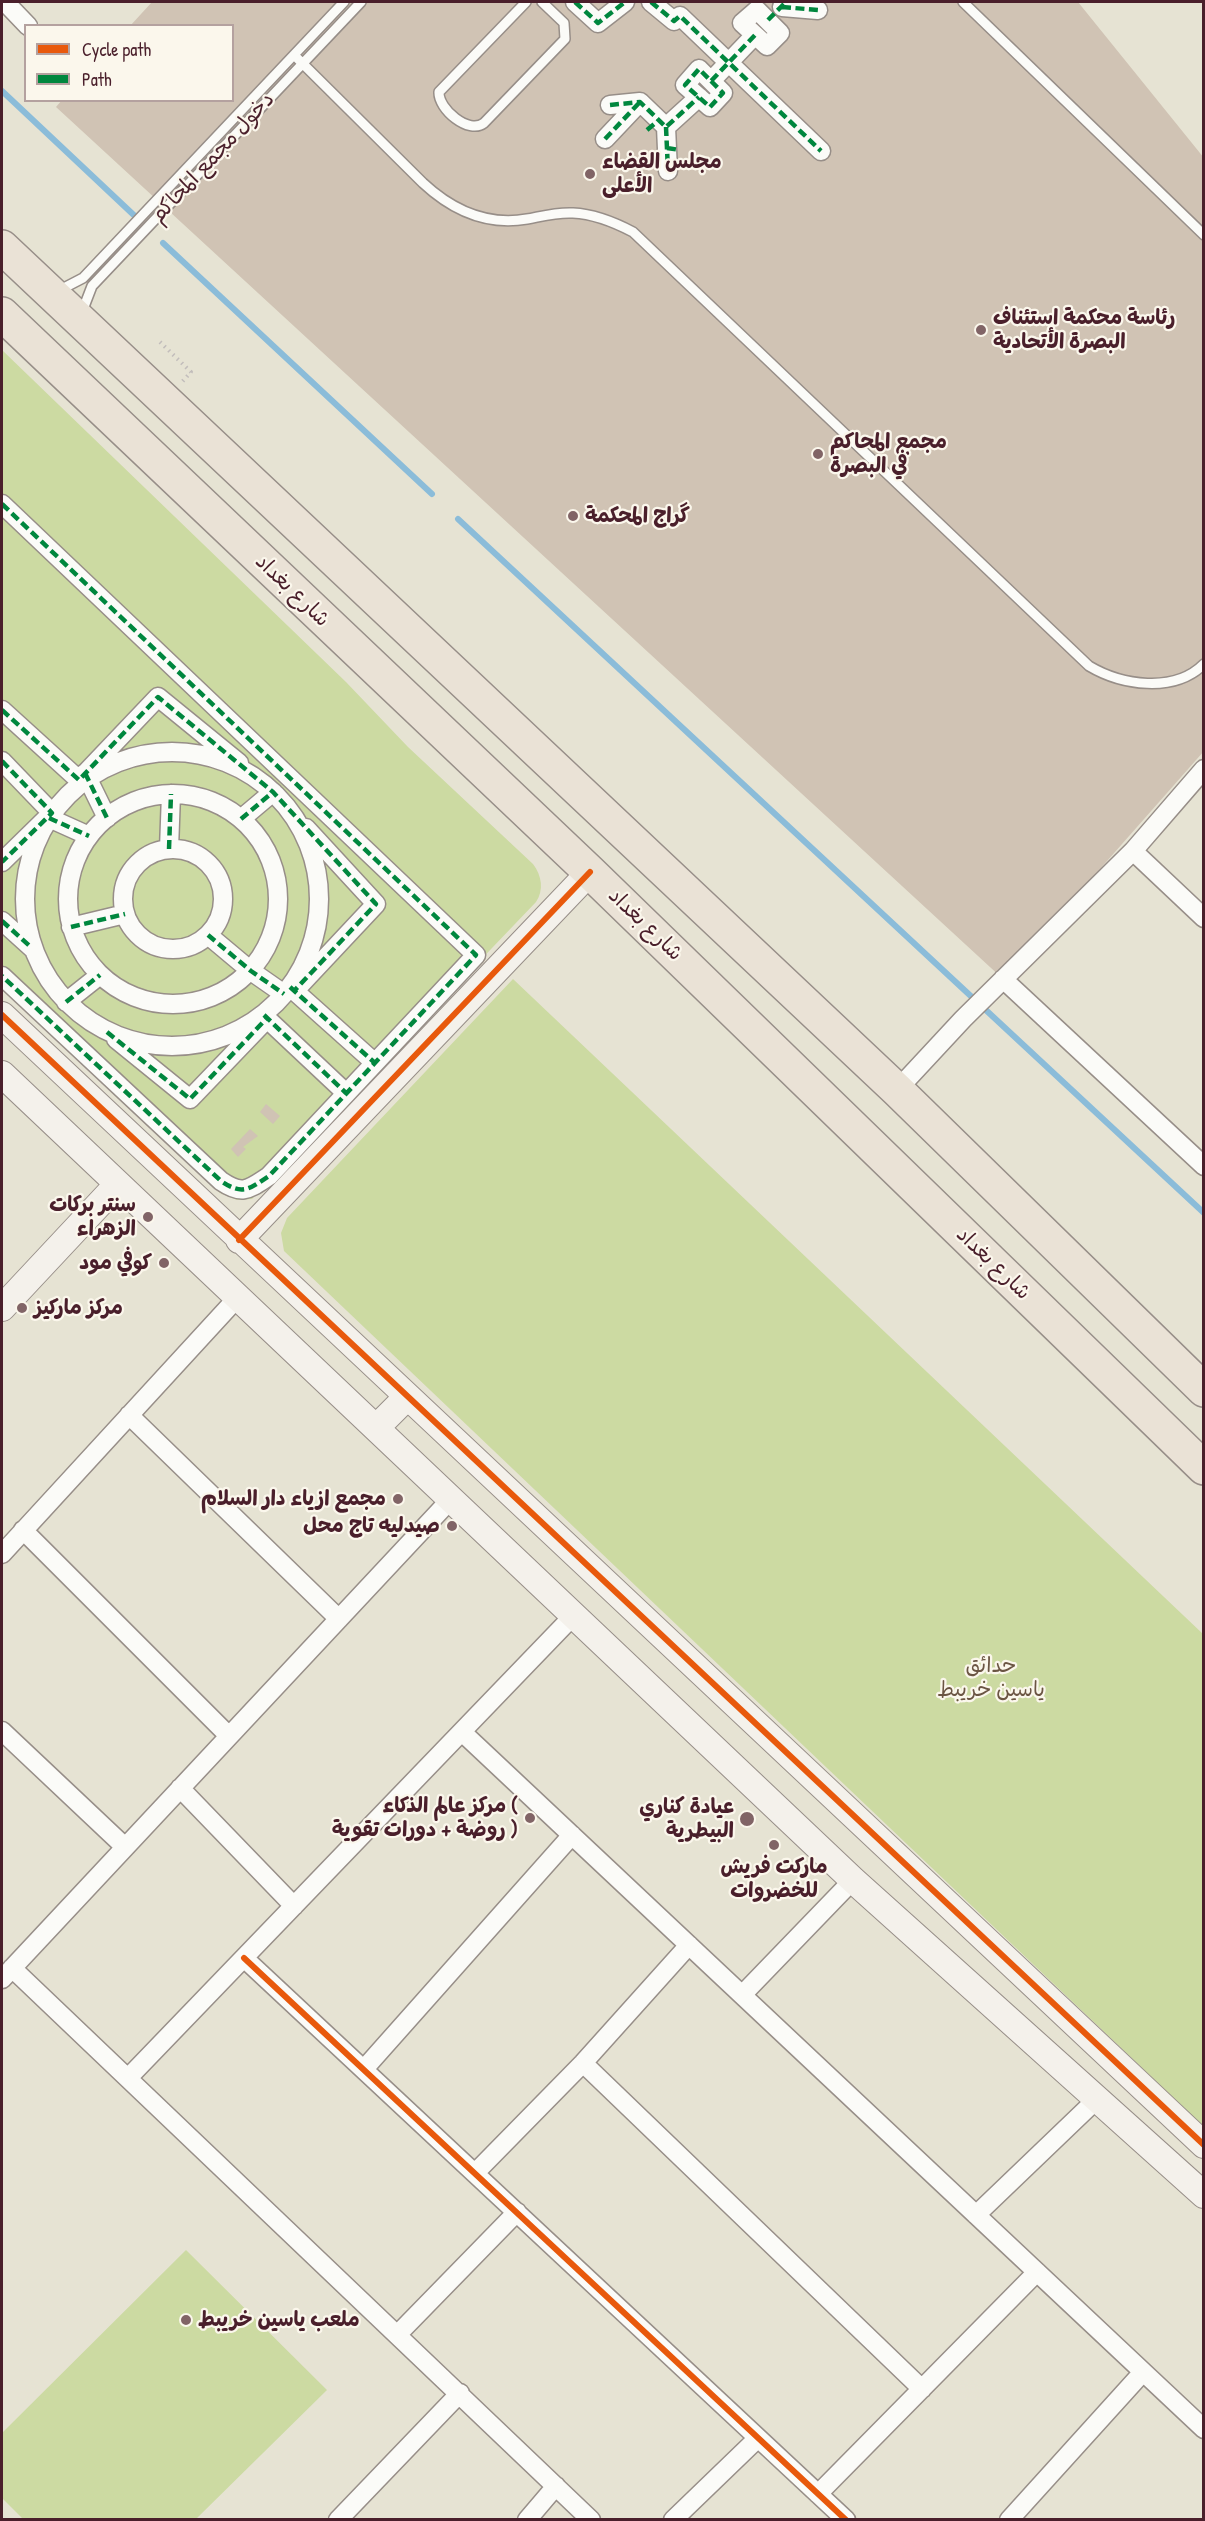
<!DOCTYPE html>
<meta charset="utf-8">
<style>
body{margin:0}
#map{position:relative;width:1205px;height:2521px;overflow:hidden;background:#e6e3d3;font-family:"Patrick Hand",sans-serif}
canvas{display:block}
.frame{position:absolute;inset:0;border:3px solid #4a1f2b;pointer-events:none}
.legend{position:absolute;left:24px;top:24px;width:210px;height:78px;box-sizing:border-box;background:#fbf7ec;border:2px solid #b4a19f;margin:0;padding:8px 10px;list-style:none;font-size:18px;color:#4a1f2b}
.legend li{display:flex;align-items:center;gap:12px;height:30px}
.legend b{width:30px;border:2px solid #b4a19f}
</style>
<div id="map">
<canvas width="1205" height="2521"></canvas>
<div class="frame"></div>
<ul class="legend">
<li><b style="height:8px;background:#e8590c"></b>Cycle path</li>
<li><b style="height:8px;background:#00873e"></b>Path</li>
</ul>
</div>
<script>
const ctx = document.querySelector('canvas').getContext('2d');
ctx.lineJoin = 'round';
function fillPath(path, color) {
  ctx.fillStyle = color;
  ctx.fill(path, 'evenodd');
}
function trace(path, color, width, dash) {
  ctx.strokeStyle = color;
  ctx.lineWidth = width;
  ctx.lineCap = dash ? 'butt' : 'round';
  ctx.setLineDash(dash || []);
  ctx.stroke(path);
}
function label(font, color, halo, rows, align = 'center') {
  ctx.font = font + ' "Patrick Hand","Playpen Sans Arabic",sans-serif';
  ctx.lineWidth = 4.5;
  ctx.setLineDash([]);
  ctx.textBaseline = 'middle';
  ctx.strokeStyle = halo;
  ctx.fillStyle = color;
  for (const [text, x, y, turn = 0] of rows) {
    ctx.save();
    ctx.translate(x, y);
    ctx.rotate((+turn || 0) * Math.PI / 180);
    ctx.textAlign = isNaN(turn) ? turn : align;
    if (halo) ctx.strokeText(text, 0, 0);
    ctx.fillText(text, 0, 0);
    ctx.restore();
  }
}
fillPath(new Path2D(`
 M 2,350 L 346,682 L 408,747 L 533,864 C 542,876 544,890 536,902 L 252,1199 L 237,1200 L 220,1193 L 2,986 Z
 M 513,979 L 1203,1634 L 1203,2126 L 284,1251 L 281,1233 L 287,1218 Z
 M 186,2250 L 327,2390 L 196,2519 L 23,2519 L 2,2498 L 2,2433 Z`), '#ccdaa2');
trace(new Path2D(`
 M 2,91 L 138,219
 M 163,243 L 432,494
 M 458,519 L 1204,1213`), '#8bbcd9', 6);
fillPath(new Path2D(`
 M 152,2 L 1078,2 L 1204,158 L 1204,751 L 1003,979 L 56,107 L 62,100 L 232,100 L 232,26 L 130,26 Z
 M 266,1104 L 280,1116 L 273,1124 L 260,1112 Z
 M 250,1129 L 258,1136 L 243,1147 L 246,1149 L 238,1157 L 231,1149 Z`), '#d0c3b4');
const lane = new Path2D(`
 M 526,2 L 439,92 C 438,109 469,135 484,123 L 565,39 L 564,23 L 542,2
 M 963,2 L 1204,235
 M 294,55 L 423,183 C 452,210 487,226 527,219 C 543,216 557,212 573,213 C 595,214 614,222 633,232 L 1089,666 C 1121,685 1174,694 1204,664
 M 58,291 L 83,278 L 344,2
 M 82,312 L 92,286 L 361,2`);
const street = new Path2D(`
 M 5,2 L 28,26
 M 575,2 L 598,23 L 625,2
 M 651,2 L 674,21 L 680,16 L 821,151
 M 782,7 L 818,10
 M 757,10 L 780,33 L 767,46 L 742,23 Z
 M 711,81 L 723,93 L 710,107 L 685,85 L 699,69 L 711,81 L 755,35
 M 610,105 L 640,102 L 666,127 L 699,97
 M 666,127 L 668,171
 M 605,139 L 640,102
 M 2,504 L 476,955 L 269,1176 C 249,1189 243,1196 221,1181 L 2,976
 M 2,710 L 79,780 L 158,697 L 239,763
 M25 899a147 147 0 1 1 294 0a147 147 0 1 1-294 0Z
 M 2,761 L 52,813 L 2,862
 M 85,773 L 107,818
 M68 899a105 105 0 1 1 210 0a105 105 0 1 1-210 0Z
 M 49,818 L 89,836
 M 241,819 L 273,792
 M 169,849 L 171,794
 M123 899a50 50 0 1 1 100 0a50 50 0 1 1-100 0Z
 M 1133,851 L 1204,918
 M 2,921 L 32,948
 M 71,927 L 125,914
 M 208,935 L 251,971 L 284,994
 M 1003,979 L 1204,1166
 M 300,985 L 376,904 L 306,828
 M 290,987 L 375,1063
 M 66,1002 L 100,975
 M 263,1015 L 346,1093
 M 116,1039 L 190,1099 L 262,1024
 M 897,1090 L 963,1019 L 1133,851 L 1204,769
 M 129,1415 L 339,1619
 M 23,1530 L 229,1736
 M 2,1554 L 238,1297
 M 2,1731 L 125,1847
 M 462,1732 L 1204,2429
 M 180,1788 L 294,1906
 M 244,1958 L 846,2520
 M 12,1968 L 591,2520
 M 2,1979 L 451,1499
 M 742,1995 L 853,1880
 M 583,2063 L 922,2389
 M 364,2069 L 572,1835
 M 128,2078 L 574,1615
 M 475,2173 L 583,2063 L 689,1945
 M 976,2215 L 1097,2099
 M 397,2335 L 517,2212
 M 818,2494 L 1037,2272
 M 338,2520 L 460,2393
 M 527,2520 L 556,2486
 M 673,2520 L 758,2438
 M 1009,2520 L 1143,2372`);
const secondary = new Path2D(`
 M 2,1015 L 1204,2145
 M 2,1074 L 853,1880 L 1204,2195
 M 239,1240 L 590,872
 M 2,1308 L 118,1184
 M 376,1428 L 406,1398`);
const highway = new Path2D(`
 M 2,247 L 897,1090 L 1204,1390
 M 2,314 L 590,872 L 1204,1468`);
trace(lane, '#978e88', 12);
trace(street, '#978e88', 21);
trace(secondary, '#978e88', 28);
trace(highway, '#978e88', 36);
trace(new Path2D(`
 M 160,342 L 191,372 L 182,382`), '#c2bdbb', 4, [1.5, 4.5]);
trace(lane, '#fbfbf8', 9);
trace(street, '#fbfbf8', 18);
trace(secondary, '#f4f1eb', 26);
trace(highway, '#eae2d6', 33);
trace(new Path2D(`
 M 575,2 L 598,23 L 625,2
 M 651,2 L 674,21 L 680,16 L 821,151
 M 782,7 L 818,10
 M 768,20 L 786,2
 M 711,81 L 723,93 L 710,107 L 685,85 L 699,69 L 711,81 L 755,35
 M 610,105 L 640,102 L 666,127 L 699,97
 M 666,127 L 668,171
 M 647,130 L 659,120
 M 605,139 L 640,102
 M 667,148 L 680,150
 M 2,504 L 476,955 L 269,1176 C 249,1189 243,1196 221,1181 L 2,976
 M 2,710 L 79,780 L 158,697 L 273,792 L 376,904 L 294,991
 M 2,761 L 52,813 L 2,862
 M 85,773 L 107,818
 M 49,818 L 89,836
 M 241,819 L 273,792
 M 169,849 L 171,794
 M 2,921 L 32,948
 M 71,927 L 125,914
 M 208,935 L 251,971 L 284,994
 M 290,987 L 375,1063
 M 66,1002 L 100,975
 M 264,1015 L 346,1093
 M 107,1032 L 190,1099 L 267,1018`), '#00873e', 4.5, [9, 4.5]);
trace(new Path2D(`
 M 2,1015 L 1204,2145
 M 239,1240 L 590,872
 M 244,1958 L 846,2520`), '#e8590c', 6);
for (const [x, y, r, color] of [
 [590,174,6,"#816466"],
 [981,330,6,"#816466"],
 [818,454,6,"#816466"],
 [573,516,6,"#816466"],
 [148,1217,6,"#816466"],
 [164,1263,6,"#816466"],
 [22,1308,6,"#816466"],
 [398,1499,6,"#816466"],
 [452,1526,6,"#816466"],
 [530,1818,6,"#816466"],
 [747,1819,8,"#816466"],
 [774,1845,6,"#816466"],
 [186,2320,6,"#816466"]
]) {
  const dot = new Path2D();
  dot.arc(x, y, r, 0, 2 * Math.PI);
  ctx.fillStyle = color;
  ctx.fill(dot);
  trace(dot, '#fbf7ec', 2);
}
label('21px', '#4a1f2b', '#fbf7ec', [
 ["دخول مجمع المحاكم",213,158,-47],
 ["شارع بغداد",292,591,44],
 ["شارع بغداد",645,925,44],
 ["شارع بغداد",993,1264,44]
]);
label('bold 21px', '#4a1f2b', '#fbf7ec', [
 ["مجلس القضاء",602,162],
 ["الأعلى",602,186],
 ["رئاسة محكمة استئناف",993,318],
 ["البصرة الأتحادية",993,342],
 ["مجمع المحاكم",830,442],
 ["في البصرة",830,466],
 ["گراج المحكمة",585,516],
 ["سنتر بركات",136,1205,"right"],
 ["الزهراء",136,1229,"right"],
 ["كوفي مود",152,1263,"right"],
 ["مركز ماركيز",34,1308],
 ["مجمع ازياء دار السلام",386,1499,"right"],
 ["صيدليه تاج محل",440,1526,"right"],
 ["مركز عالم الذكاء (",518,1806,"right"],
 ["روضة + دورات تقوية )",518,1830,"right"],
 ["عيادة كناري",734,1807,"right"],
 ["البيطرية",734,1831,"right"],
 ["ماركت فريش",774,1867,"center"],
 ["للخضروات",774,1891,"center"],
 ["ملعب ياسين خريبط",198,2320]
], 'left');
label('21px', '#6b5543', '#fbf7ec', [
 ["حدائق",991,1666],
 ["ياسين خريبط",991,1690]
]);
</script>
